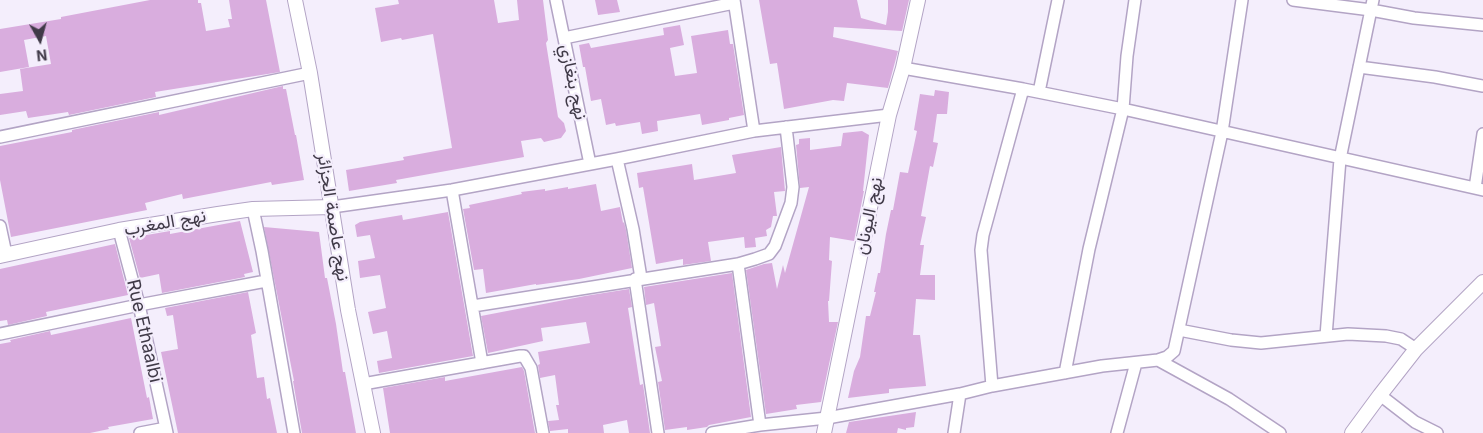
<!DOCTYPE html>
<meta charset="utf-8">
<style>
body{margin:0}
#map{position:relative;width:1483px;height:433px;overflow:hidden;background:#f4eefc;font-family:Inter,sans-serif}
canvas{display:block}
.north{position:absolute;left:15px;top:15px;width:50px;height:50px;-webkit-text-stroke:4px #f4eefc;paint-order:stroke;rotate:173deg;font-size:14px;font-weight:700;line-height:20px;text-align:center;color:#403a48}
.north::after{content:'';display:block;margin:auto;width:18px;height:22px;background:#403a48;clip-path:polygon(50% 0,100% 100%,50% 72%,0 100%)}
</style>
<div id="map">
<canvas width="1483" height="433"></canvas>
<div class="north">N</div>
</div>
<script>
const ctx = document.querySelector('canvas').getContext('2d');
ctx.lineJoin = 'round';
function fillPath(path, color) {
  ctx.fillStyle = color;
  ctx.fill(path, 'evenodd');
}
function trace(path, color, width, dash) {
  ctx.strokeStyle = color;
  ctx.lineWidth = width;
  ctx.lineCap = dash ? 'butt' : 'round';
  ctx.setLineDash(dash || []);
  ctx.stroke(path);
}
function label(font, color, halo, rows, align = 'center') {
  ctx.font = font + ' Inter,Vazirmatn,sans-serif';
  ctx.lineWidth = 4.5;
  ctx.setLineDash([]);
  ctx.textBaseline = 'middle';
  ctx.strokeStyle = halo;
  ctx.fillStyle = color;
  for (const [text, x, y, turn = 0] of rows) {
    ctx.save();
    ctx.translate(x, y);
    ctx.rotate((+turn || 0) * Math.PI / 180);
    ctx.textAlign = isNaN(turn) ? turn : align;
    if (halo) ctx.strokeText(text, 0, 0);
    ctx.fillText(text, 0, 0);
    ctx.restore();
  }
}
fillPath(new Path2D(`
 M 150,0 L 198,0 L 198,3 L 201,3 L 206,31 L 230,27 L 228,19 L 232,19 L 229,0 L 266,0 L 280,72 L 155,92 L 156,97 L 69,115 L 68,112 L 28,118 L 26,111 L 0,115 L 0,94 L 23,91 L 20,69 L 51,64 L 46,36 L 24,40 L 29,67 L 0,72 L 0,29 L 61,19 L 61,17 Z
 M 398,0 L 494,0 L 498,23 L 519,20 L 517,0 L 543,0 L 548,40 L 546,43 L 558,117 L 564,123 L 566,131 L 561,138 L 544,142 L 541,138 L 521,141 L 524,157 L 396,180 L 397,183 L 349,191 L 346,170 L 404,160 L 403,157 L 452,148 L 433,34 L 402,40 L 401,38 L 381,42 L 375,8 L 399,4 Z
 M 595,0 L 617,0 L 620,12 L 598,15 Z
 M 759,0 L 857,0 L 861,18 L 886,25 L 888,12 L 888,0 L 909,0 L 902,31 L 834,27 L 833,37 L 898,51 L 888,88 L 847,83 L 844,101 L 833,100 L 784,109 L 777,63 L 770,64 Z
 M 680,25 L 684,45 L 670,48 L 675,76 L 697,73 L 691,36 L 728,30 L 730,44 L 733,44 L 744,115 L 729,118 L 729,120 L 702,125 L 700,114 L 657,121 L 658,131 L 642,134 L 640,122 L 616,126 L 615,123 L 606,125 L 601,99 L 591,101 L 585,67 L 583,67 L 579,45 L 589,43 L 591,48 L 664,35 L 663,28 Z
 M 283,86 L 283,89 L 286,89 L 295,135 L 296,135 L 304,180 L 272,185 L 271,182 L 183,199 L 182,194 L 145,203 L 147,210 L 11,237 L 0,180 L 0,146 L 72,132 L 72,130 L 159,112 L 159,115 Z
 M 935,90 L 949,92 L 947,114 L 937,114 L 933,142 L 938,143 L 933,167 L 930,166 L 921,216 L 926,217 L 920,245 L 924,245 L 920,275 L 935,275 L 935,300 L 916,299 L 913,335 L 920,335 L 926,386 L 889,389 L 889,393 L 848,398 L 854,371 L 860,357 L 866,316 L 870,316 L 876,292 L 874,292 L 878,273 L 880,273 L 886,234 L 891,210 L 893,210 L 900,172 L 908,173 L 917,131 L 914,130 L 920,94 L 934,96 Z
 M 862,131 L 869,135 L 863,191 L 864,191 L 854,241 L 830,237 L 829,260 L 832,261 L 829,301 L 828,301 L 829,322 L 838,322 L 821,402 L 796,405 L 797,409 L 766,414 L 746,270 L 764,264 L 772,263 L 777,289 L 783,265 L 785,273 L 809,187 L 800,188 L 796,145 L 799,144 L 799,139 L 810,138 L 810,150 L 841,146 L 843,133 Z
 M 781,147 L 785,191 L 774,192 L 777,216 L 773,216 L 771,227 L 766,230 L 767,236 L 755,238 L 756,247 L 745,248 L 744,237 L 708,242 L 711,261 L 683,265 L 683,259 L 656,264 L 643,187 L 639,188 L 637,173 L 692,164 L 694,180 L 736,173 L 732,155 Z
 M 596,184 L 601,211 L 620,207 L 623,223 L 624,222 L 626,230 L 632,268 L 579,279 L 536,285 L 536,284 L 486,293 L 483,269 L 474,270 L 463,209 L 470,208 L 469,205 L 522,194 L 521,192 L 545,189 L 545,191 L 568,187 L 568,189 Z
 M 448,212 L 473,356 L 379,373 L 377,361 L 392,358 L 387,331 L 373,334 L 368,312 L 386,308 L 380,275 L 360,278 L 358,261 L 375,258 L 370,235 L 357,237 L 355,225 L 360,222 L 402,215 L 403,220 Z
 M 240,221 L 253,272 L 244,274 L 245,277 L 162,293 L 159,274 L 140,278 L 129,238 L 170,231 L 170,234 Z
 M 264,227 L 319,232 L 325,278 L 327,278 L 336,324 L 343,372 L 345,372 L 356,433 L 302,433 L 293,381 L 294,381 Z
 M 115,244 L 128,295 L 46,312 L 47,316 L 8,325 L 7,320 L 0,321 L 0,269 Z
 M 732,273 L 751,417 L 709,425 L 707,427 L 687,430 L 687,427 L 665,430 L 658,382 L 662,381 L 655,347 L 661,346 L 654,303 L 646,305 L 644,287 Z
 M 629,289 L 632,307 L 628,308 L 640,385 L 643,384 L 650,433 L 629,433 L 627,420 L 603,425 L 604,433 L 568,433 L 568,429 L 550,431 L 548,421 L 559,420 L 556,405 L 559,405 L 555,375 L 540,378 L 538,365 L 540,364 L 538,352 L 590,343 L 586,322 L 541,328 L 543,341 L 488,353 L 481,316 L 585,296 Z
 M 248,292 L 256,333 L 251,335 L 257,378 L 264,377 L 267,399 L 270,398 L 277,433 L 178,433 L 161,352 L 178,349 L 173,315 L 167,316 L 165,308 Z
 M 131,318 L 147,398 L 149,397 L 153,419 L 108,427 L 109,429 L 90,433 L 0,433 L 0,344 L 11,342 L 10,340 L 50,331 L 51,335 Z
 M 522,367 L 524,371 L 535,433 L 390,433 L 383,388 L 445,377 L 445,381 Z
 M 916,412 L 914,427 L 906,428 L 906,430 L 898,428 L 897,433 L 846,433 L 849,422 Z`), '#d9adde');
const minor = new Path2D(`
 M 556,0 L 590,164
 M 734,0 L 754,131
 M 1293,0 L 1371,10 L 1414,18 L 1483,25
 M 564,38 L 734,3
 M 1359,67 L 1435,77 L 1483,86
 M 903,68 L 1023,89 L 1123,109 L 1483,190
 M 1039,92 L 1058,0
 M 0,137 L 310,73
 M 617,159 L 633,229 L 641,278
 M 1475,188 L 1483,134
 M 452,190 L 482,363
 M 332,207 L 452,190 L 617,159 L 754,131 L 889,115
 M 253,209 L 262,251 L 294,433
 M 0,226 L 6,254
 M 119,230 L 139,305 L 167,433
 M 738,264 L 760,425
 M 635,279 L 658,433
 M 473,306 L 738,264 L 755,259 L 769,254 L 775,246 L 791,203 L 793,187 L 786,127
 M 1179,330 L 1231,340 L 1261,343 L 1348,334 L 1386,336 L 1401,339 L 1416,349
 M 0,334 L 139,305 L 266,281
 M 1326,336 L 1340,159 L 1373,0
 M 1158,360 L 1229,399 L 1280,433
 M 1065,373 L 1089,249 L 1123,109 L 1127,56 L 1135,0
 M 363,384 L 520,356 L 524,356 L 531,368 L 543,433
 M 992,386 L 1102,366 L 1158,360 L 1167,357 L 1174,351 L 1222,132 L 1242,0
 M 1380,395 L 1415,422 L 1437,433
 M 140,433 L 166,428
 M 712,433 L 760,425 L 827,418 L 960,394 L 992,386 L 981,250 L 983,235 L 1023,89
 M 954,433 L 960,394
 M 1117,433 L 1136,363`);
const tertiary = new Path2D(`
 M 295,0 L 310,73 L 348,310 L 373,433
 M 0,256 L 119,230 L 218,214 L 253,209 L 332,207
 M 824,433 L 889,115 L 903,68 L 918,0
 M 1352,433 L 1380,395 L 1416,349 L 1483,282`);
trace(minor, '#b3a4c5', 14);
trace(tertiary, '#b3a4c5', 16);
trace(minor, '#fff', 11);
trace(tertiary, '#fff', 14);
label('18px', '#403a48', '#f4eefc', [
 ["نهج بنغازي",573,82,78],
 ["نهج اليونان",869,216,-78],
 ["نهج عاصمة الجزائر",333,217,81],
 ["نهج المغرب",165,223,-10],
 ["Rue Ethaalbi",144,331,77]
]);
</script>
